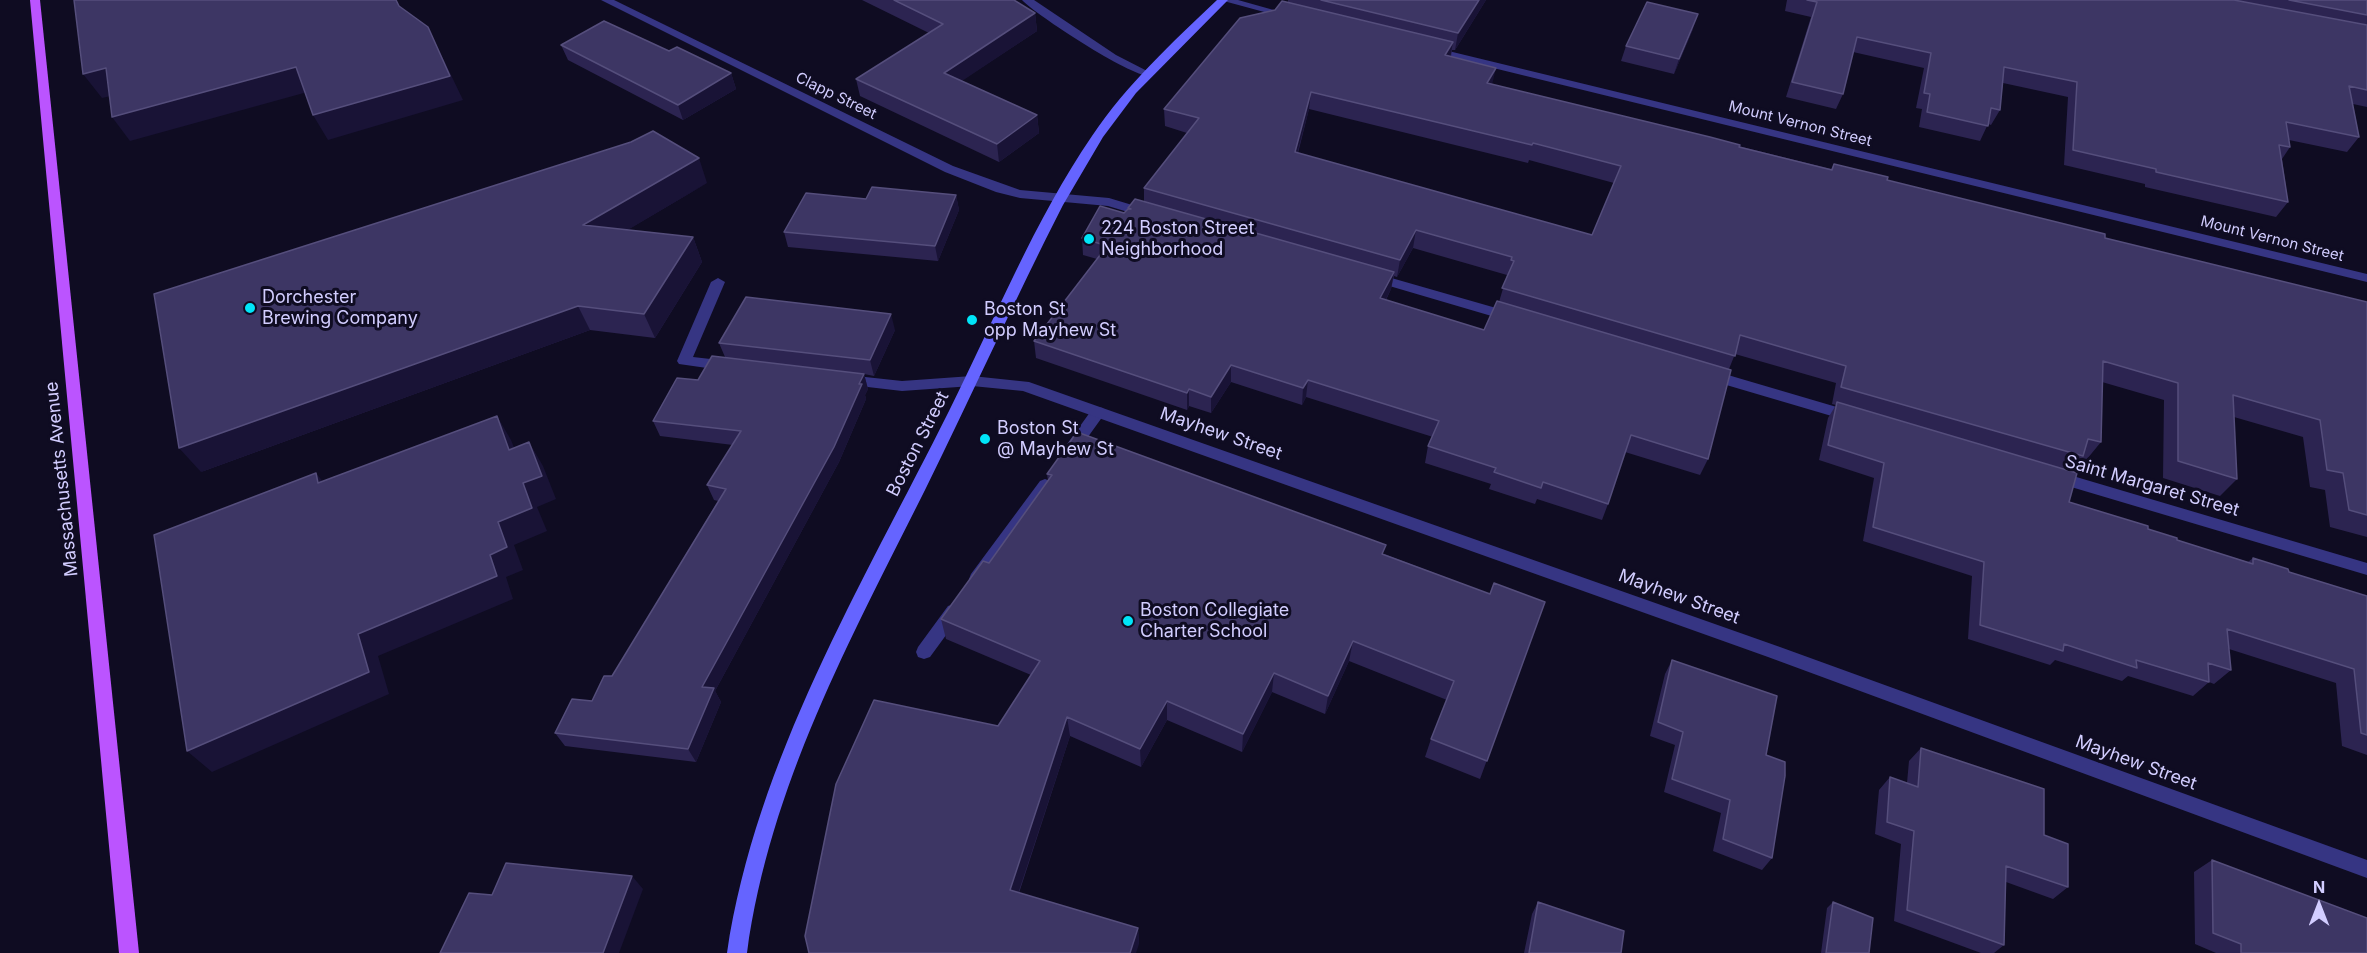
<!DOCTYPE html>
<style>
body{margin:0}
#map{position:relative;width:2367px;height:953px;overflow:hidden;background:#0f0c22;font-family:Inter,sans-serif}
canvas{display:block}
.north{position:absolute;left:2289px;top:875px;width:60px;height:60px;-webkit-text-stroke:4px #0f0c22;paint-order:stroke;rotate:0deg;font-size:16px;font-weight:700;line-height:24px;text-align:center;color:#d2cdff}
.north::after{content:'';display:block;margin:auto;width:21px;height:27px;background:#d2cdff;clip-path:polygon(50% 0,100% 100%,50% 72%,0 100%)}
</style>
<div id="map">
<canvas width="2367" height="953"></canvas>
<div class="north">N</div>
</div>
<script>
const ctx = document.querySelector('canvas').getContext('2d');
ctx.lineJoin = 'round';
function fillPath(path, color) {
  ctx.fillStyle = color;
  ctx.fill(path, 'evenodd');
}
function trace(path, color, width, dash) {
  ctx.strokeStyle = color;
  ctx.lineWidth = width;
  ctx.lineCap = dash ? 'butt' : 'round';
  ctx.setLineDash(dash || []);
  ctx.stroke(path);
}
function label(font, color, halo, rows, align = 'center') {
  ctx.font = font + ' Inter,sans-serif';
  ctx.lineWidth = 6;
  ctx.setLineDash([]);
  ctx.textBaseline = 'middle';
  ctx.strokeStyle = halo;
  ctx.fillStyle = color;
  for (const [text, x, y, turn = 0] of rows) {
    ctx.save();
    ctx.translate(x, y);
    ctx.rotate((+turn || 0) * Math.PI / 180);
    ctx.textAlign = isNaN(turn) ? turn : align;
    if (halo) ctx.strokeText(text, 0, 0);
    ctx.fillText(text, 0, 0);
    ctx.restore();
  }
}
fillPath(new Path2D(`
 M 1098,407 L 1103,408 L 1105,412 L 1103,416 L 1075,455 L 1065,455 L 1063,451 L 1065,447 L 1093,408 Z
 M 1045,479 L 1050,481 L 1053,485 L 1050,489 L 983,584 L 977,586 L 971,584 L 969,579 L 971,574 L 1040,481 Z
 M 954,604 L 960,606 L 962,611 L 960,616 L 930,657 L 924,659 L 918,657 L 916,652 L 918,647 L 948,606 Z`), '#363583');
fillPath(new Path2D(`
 M 601,0 L 614,0 L 953,166 L 1020,190 L 1109,198 L 1152,211 L 1154,214 L 1148,218 L 1108,206 L 1020,198 L 996,192 L 945,172 Z
 M 1022,0 L 1034,0 L 1116,55 L 1153,74 L 1151,76 C 1134,79 1036,15 1022,0 Z
 M 1220,0 L 1238,0 L 1295,16 L 1290,19 Z
 M 1432,47 L 2367,274 L 2367,282 L 1428,52 L 1428,48 Z
 M 1374,273 L 1517,314 L 1519,317 L 1512,322 L 1369,280 L 1367,277 L 1369,274 Z
 M 718,278 L 725,282 L 693,357 L 728,361 L 735,366 L 728,371 L 679,364 L 677,361 L 711,282 Z
 M 1711,370 L 1857,413 L 1859,417 L 1852,422 L 1706,379 L 1704,375 Z
 M 847,375 L 902,381 L 972,376 L 1029,382 L 1780,647 L 2367,860 L 2367,878 L 1768,657 L 1023,391 L 972,386 L 902,391 L 842,384 L 840,380 Z
 M 2056,471 L 2367,563 L 2367,575 L 2051,481 L 2048,477 L 2051,473 Z`), '#363583');
fillPath(new Path2D(`
 M 1217,0 L 1228,0 L 1136,93 L 1103,137 L 1063,205 C 1015,299 972,395 925,490 C 850,640 770,785 747,953 L 727,953 C 756,759 862,585 949,411 C 995,319 1034,221 1092,136 C 1127,84 1172,43 1217,0 Z`), '#6564ff');
fillPath(new Path2D(`
 M 30,0 L 40,0 L 139,953 L 119,953 Z`), '#bb54ff');
fillPath(new Path2D(`
 M 862,0 L 1014,0 L 1035,13 L 1037,31 L 961,81 L 1037,115 L 1039,133 L 999,162 L 860,96 L 856,79 L 929,33 Z
 M 1288,0 L 1486,0 L 1455,50 L 1452,50 L 1451,57 L 1492,85 L 1831,169 L 1834,164 L 1887,180 L 2105,238 L 2367,302 L 2367,537 L 2330,527 L 2325,490 L 2310,487 L 2303,437 L 2234,417 L 2237,479 L 2220,496 L 2163,478 L 2164,400 L 2102,382 L 2101,442 L 2087,459 L 2082,458 L 2071,471 L 2069,502 L 2148,529 L 2177,540 L 2248,562 L 2253,558 L 2289,572 L 2367,596 L 2367,755 L 2342,746 L 2336,683 L 2229,649 L 2231,670 L 2214,684 L 2209,682 L 2193,696 L 2128,676 L 2122,681 L 2055,660 L 2050,665 L 1968,639 L 1972,576 L 1863,541 L 1874,478 L 1819,460 L 1828,418 L 1836,405 L 1832,404 L 1836,383 L 1735,354 L 1729,369 L 1708,459 L 1700,475 L 1625,452 L 1608,504 L 1602,520 L 1537,499 L 1535,504 L 1489,489 L 1491,484 L 1425,463 L 1428,446 L 1433,437 L 1306,397 L 1302,405 L 1231,382 L 1211,413 L 1189,406 L 1187,410 L 1036,358 L 1034,341 L 1097,259 L 1083,255 L 1082,238 L 1144,202 L 1144,188 L 1187,133 L 1165,126 L 1164,109 L 1275,10 L 1288,2 ZM 1309,109 L 1528,163 L 1529,160 L 1614,183 L 1592,235 L 1298,153 ZM 1413,248 L 1507,275 L 1499,302 L 1484,330 L 1386,300 L 1391,289 L 1394,276 L 1397,277 Z
 M 1787,0 L 2367,0 L 2367,107 L 2353,104 L 2359,137 L 2347,152 L 2289,140 L 2290,147 L 2282,159 L 2288,202 L 2276,217 L 2145,187 L 2145,184 L 2064,165 L 2068,97 L 2003,83 L 2000,110 L 1991,125 L 1988,124 L 1980,141 L 1919,127 L 1922,109 L 1916,108 L 1924,68 L 1853,52 L 1843,94 L 1836,109 L 1786,97 L 1811,17 L 1785,11 Z
 M 1693,29 L 1674,74 L 1621,61 L 1626,46 Z
 M 561,45 L 669,51 L 731,73 L 736,89 L 683,120 L 568,60 Z
 M 707,183 L 627,230 L 693,237 L 702,262 L 655,338 L 590,330 L 201,472 Z
 M 956,195 L 959,210 L 938,261 L 788,247 L 784,232 L 866,199 Z
 M 895,330 L 874,376 L 864,374 L 868,389 L 865,395 L 866,399 L 839,462 L 715,691 L 721,702 L 696,762 L 565,746 L 555,733 L 592,701 L 612,676 L 718,501 L 714,500 L 707,485 L 733,445 L 660,436 L 653,421 L 725,357 L 719,343 Z
 M 1047,474 L 1384,554 L 1490,594 L 1545,602 L 1480,779 L 1425,757 L 1431,739 L 1447,700 L 1349,661 L 1325,714 L 1272,692 L 1242,752 L 1167,720 L 1141,767 L 1070,736 L 1019,893 L 1138,928 L 1139,944 L 809,953 L 998,726 L 1031,675 L 946,639 L 941,619 L 989,563 L 1048,481 Z
 M 1672,660 L 1766,755 L 1772,858 L 1762,870 L 1713,851 L 1721,813 L 1664,792 L 1675,745 L 1650,736 L 1665,674 Z
 M 1921,748 L 2044,835 L 2068,887 L 2053,899 L 2006,882 L 2004,945 L 1994,953 L 1981,953 L 1894,921 L 1901,844 L 1875,834 L 1879,790 L 1890,777 L 1907,783 L 1909,761 Z
 M 2212,860 L 2367,953 L 2216,953 L 2195,944 L 2194,872 Z
 M 1538,902 L 1621,953 L 1524,953 L 1532,914 Z
 M 1833,902 L 1869,953 L 1821,953 L 1827,908 Z`), '#2c2451');
fillPath(new Path2D(`
 M 1479,0 L 1486,0 L 1455,50 L 1458,33 Z
 M 1035,13 L 1037,31 L 947,91 L 944,73 Z
 M 1698,14 L 1693,29 L 1674,74 L 1679,59 Z
 M 428,27 L 463,100 L 328,140 L 313,115 Z
 M 1453,42 L 1450,59 L 1445,55 Z
 M 296,67 L 311,91 L 130,141 L 112,117 Z
 M 106,68 L 124,93 L 102,98 L 83,74 Z
 M 1496,68 L 1492,85 L 1487,83 Z
 M 731,73 L 736,89 L 683,120 L 678,105 Z
 M 1311,92 L 1309,109 L 1293,169 L 1295,152 Z
 M 1037,115 L 1039,133 L 999,162 L 997,144 Z
 M 699,158 L 707,183 L 594,250 L 583,225 Z
 M 956,195 L 959,210 L 938,261 L 935,246 Z
 M 1416,230 L 1413,248 L 1397,277 L 1400,260 Z
 M 693,237 L 702,262 L 655,338 L 644,314 Z
 M 1394,272 L 1391,289 L 1378,315 L 1380,298 Z
 M 578,306 L 590,330 L 201,472 L 179,448 Z
 M 891,314 L 895,330 L 874,376 L 870,360 Z
 M 1231,365 L 1231,382 L 1211,413 L 1211,397 Z
 M 864,374 L 868,389 L 865,395 L 866,399 L 839,462 L 715,691 L 721,702 L 696,762 L 688,749 L 702,687 Z
 M 1308,380 L 1306,397 L 1302,405 L 1303,388 Z
 M 1189,389 L 1189,406 L 1187,410 L 1187,393 Z
 M 497,416 L 511,440 L 524,473 L 509,450 Z
 M 529,442 L 543,466 L 556,499 L 537,507 L 547,531 L 514,545 L 523,570 L 506,577 L 513,599 L 378,656 L 389,694 L 212,772 L 187,751 L 358,634 L 490,555 L 498,522 L 523,483 Z
 M 316,473 L 335,497 L 318,483 Z
 M 1353,641 L 1349,661 L 1325,714 L 1328,696 Z
 M 1274,673 L 1272,692 L 1242,752 L 1243,734 Z
 M 1167,701 L 1167,720 L 1141,767 L 1140,749 Z
 M 1067,717 L 1070,736 L 1014,906 L 1010,890 Z
 M 632,876 L 643,889 L 619,953 L 603,953 Z
 M 1138,928 L 1139,944 L 1136,953 L 1130,953 Z`), '#191336');
const building = new Path2D(`
 M 74,0 L 396,0 L 399,6 L 428,27 L 450,76 L 313,115 L 296,67 L 112,117 L 106,68 L 83,74 Z
 M 894,0 L 1014,0 L 1035,13 L 944,73 L 1037,115 L 997,144 L 856,79 L 943,24 Z
 M 1321,0 L 1479,0 L 1458,33 Z
 M 1807,0 L 2234,0 L 2367,25 L 2367,90 L 2349,86 L 2359,137 L 2286,122 L 2290,147 L 2279,145 L 2288,202 L 2156,172 L 2156,169 L 2073,150 L 2077,82 L 2004,67 L 2000,110 L 1991,108 L 1988,126 L 1927,112 L 1930,94 L 1924,93 L 1931,53 L 1857,37 L 1843,94 L 1792,82 L 1817,2 Z
 M 2289,0 L 2367,0 L 2367,15 Z
 M 1282,1 L 1453,42 L 1445,55 L 1496,68 L 1487,83 L 1710,137 L 1740,145 L 1739,147 L 1832,170 L 1834,164 L 1888,177 L 1887,180 L 2105,234 L 2105,238 L 2367,302 L 2367,515 L 2349,510 L 2343,473 L 2327,470 L 2320,420 L 2233,395 L 2237,479 L 2178,461 L 2178,383 L 2103,361 L 2101,442 L 2088,439 L 2083,456 L 1841,387 L 1846,366 L 1740,335 L 1735,356 L 1502,288 L 1514,261 L 1511,260 L 1512,257 L 1416,230 L 1400,260 L 1144,188 L 1199,118 L 1164,109 L 1240,18 L 1275,10 ZM 1311,92 L 1532,145 L 1533,143 L 1621,166 L 1592,235 L 1295,152 Z
 M 1647,2 L 1698,14 L 1679,59 L 1626,46 Z
 M 604,21 L 669,51 L 677,47 L 731,73 L 678,105 L 561,45 Z
 M 653,131 L 699,158 L 583,225 L 693,237 L 644,314 L 578,306 L 179,448 L 154,294 L 631,142 Z
 M 872,187 L 956,195 L 935,246 L 784,232 L 806,193 L 866,199 Z
 M 1135,199 L 1394,272 L 1380,298 L 1484,330 L 1497,301 L 1731,370 L 1708,459 L 1631,435 L 1608,504 L 1543,482 L 1541,488 L 1494,472 L 1496,468 L 1428,446 L 1439,421 L 1308,380 L 1303,388 L 1231,365 L 1211,397 L 1189,389 L 1187,393 L 1034,341 L 1107,246 L 1082,238 L 1100,206 L 1124,213 L 1128,209 L 1131,209 L 1128,208 Z
 M 746,297 L 891,314 L 870,360 L 719,343 Z
 M 712,356 L 864,374 L 859,384 L 862,384 L 834,447 L 702,687 L 714,688 L 688,749 L 555,733 L 572,699 L 592,701 L 604,676 L 612,676 L 726,489 L 707,485 L 741,431 L 653,421 L 677,378 L 698,380 Z
 M 1837,402 L 2077,473 L 2069,502 L 2148,526 L 2148,529 L 2177,538 L 2177,540 L 2253,564 L 2253,558 L 2288,569 L 2289,572 L 2367,596 L 2367,735 L 2361,733 L 2354,669 L 2227,629 L 2231,670 L 2208,663 L 2209,682 L 2136,660 L 2137,668 L 2064,644 L 2063,651 L 1980,625 L 1984,562 L 1873,527 L 1884,463 L 1828,445 Z
 M 497,416 L 509,450 L 529,442 L 542,476 L 523,483 L 532,508 L 498,522 L 507,547 L 490,555 L 497,576 L 358,634 L 369,672 L 187,751 L 154,535 L 316,473 L 318,483 Z
 M 1077,432 L 1386,545 L 1382,554 L 1490,594 L 1494,583 L 1545,602 L 1487,761 L 1431,739 L 1454,681 L 1353,641 L 1328,696 L 1274,673 L 1243,734 L 1167,701 L 1140,749 L 1067,717 L 1010,890 L 1138,928 L 1130,953 L 809,953 L 805,936 L 836,784 L 874,700 L 998,726 L 1040,661 L 941,619 L 983,561 L 989,563 L 1052,475 L 1047,474 Z
 M 1672,660 L 1777,696 L 1766,755 L 1785,762 L 1785,776 L 1772,858 L 1723,839 L 1730,800 L 1672,779 L 1683,732 L 1658,722 Z
 M 1921,748 L 2044,789 L 2044,835 L 2068,844 L 2068,887 L 2006,866 L 2004,945 L 1907,910 L 1914,831 L 1887,822 L 1890,777 L 1918,787 Z
 M 2212,860 L 2367,918 L 2367,953 L 2241,953 L 2241,944 L 2213,933 Z
 M 506,863 L 632,876 L 603,953 L 440,953 L 469,893 L 492,895 Z
 M 1538,902 L 1624,931 L 1621,953 L 1529,953 Z
 M 1833,902 L 1873,918 L 1869,953 L 1826,953 Z`);
fillPath(building, '#3d3664');
trace(building, '#554e7c', 1.5);
for (const [x, y, r, color] of [
 [1089,239,6,"#00e5f8"],
 [250,308,6,"#00e5f8"],
 [972,320,6,"#00e5f8"],
 [985,439,6,"#00e5f8"],
 [1128,621,6,"#00e5f8"]
]) {
  const dot = new Path2D();
  dot.arc(x, y, r, 0, 2 * Math.PI);
  ctx.fillStyle = color;
  ctx.fill(dot);
  trace(dot, '#0f0c22', 2);
}
label('15px', '#d2cdff', '#0f0c22', [
 ["Clapp Street",836,96,26],
 ["Mount Vernon Street",1800,124,14],
 ["Mount Vernon Street",2272,239,14]
]);
label('18px', '#d2cdff', '#0f0c22', [
 ["224 Boston Street",1101,229],
 ["Neighborhood",1101,250],
 ["Dorchester",262,298],
 ["Brewing Company",262,319],
 ["Boston St",984,310],
 ["opp Mayhew St",984,331],
 ["Boston St",997,429],
 ["@ Mayhew St",997,450],
 ["Boston Collegiate",1140,611],
 ["Charter School",1140,632]
], 'left');
label('18px', '#d2cdff', '#0f0c22', [
 ["Mayhew Street",1221,434,19],
 ["Boston Street",918,444,-63],
 ["Massachusetts Avenue",62,479,-96],
 ["Saint Margaret Street",2152,486,16],
 ["Mayhew Street",1679,597,20],
 ["Mayhew Street",2136,763,20]
]);
</script>
